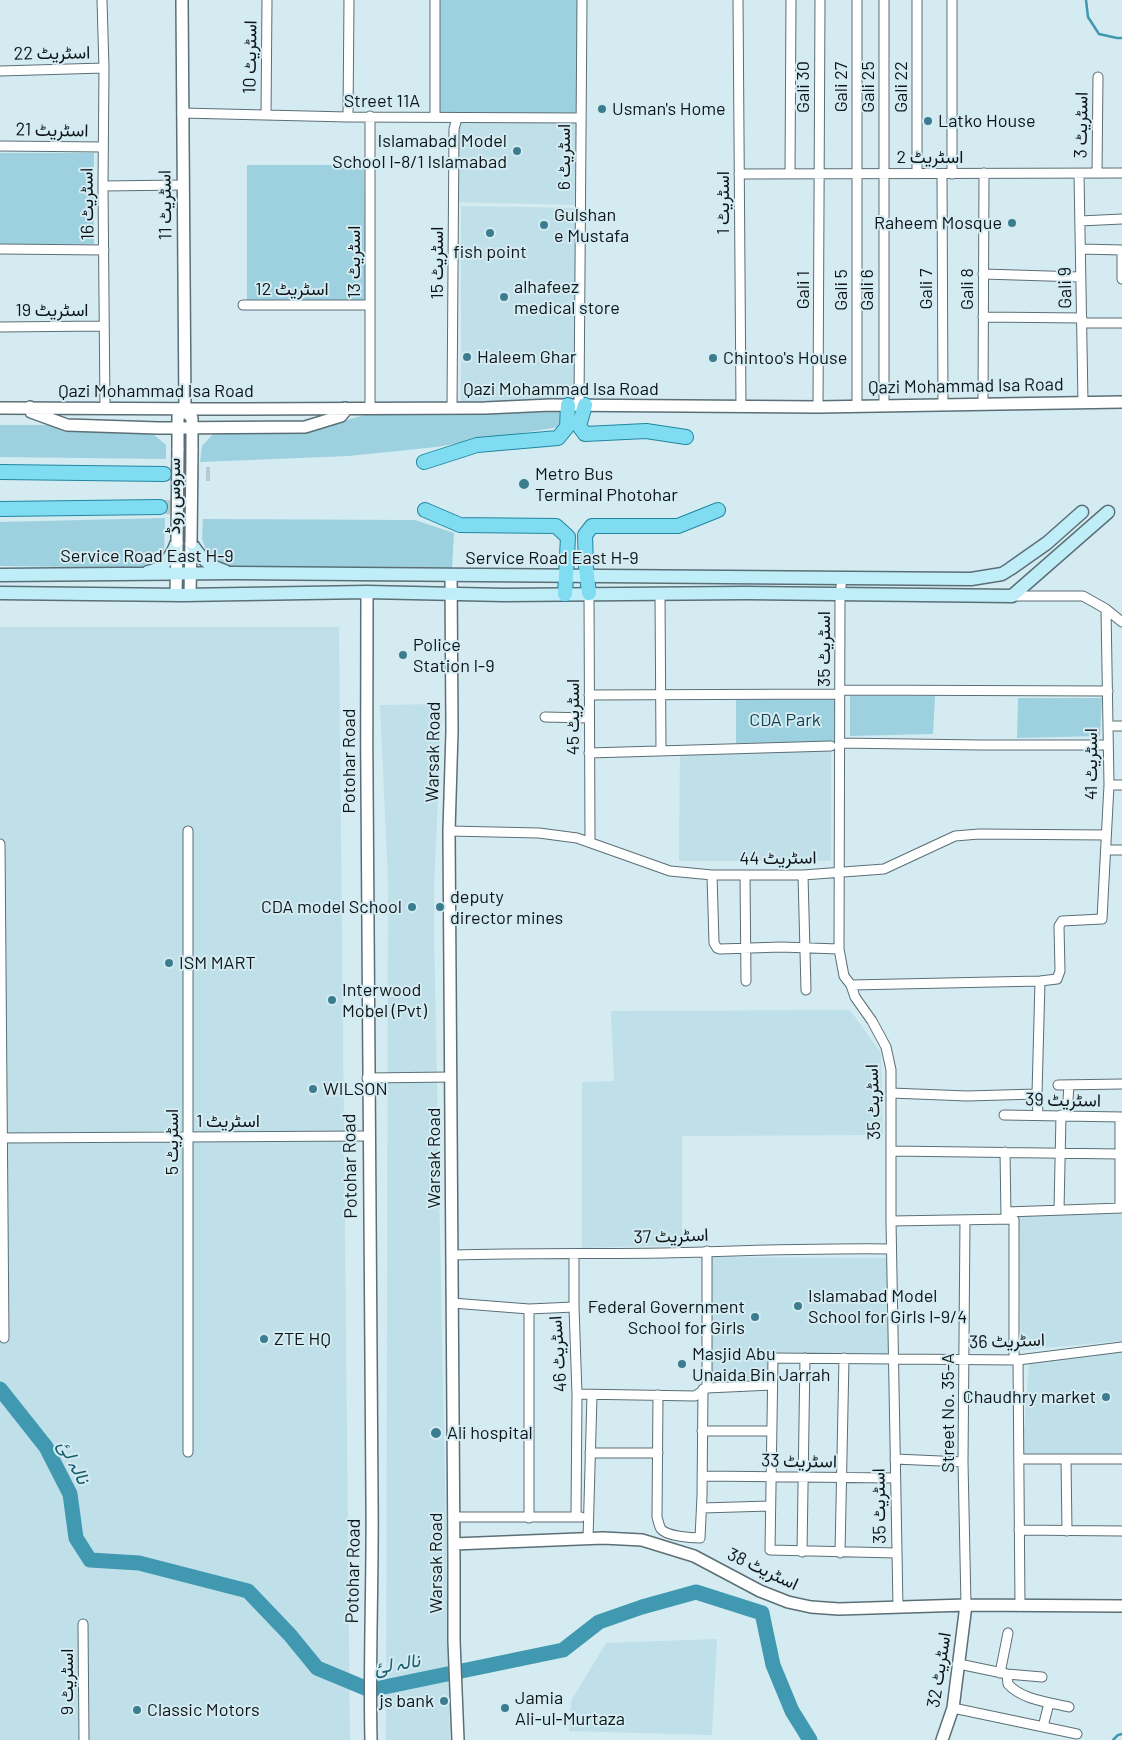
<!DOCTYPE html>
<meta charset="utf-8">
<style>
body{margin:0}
canvas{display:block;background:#d4ebf2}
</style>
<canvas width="1122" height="1740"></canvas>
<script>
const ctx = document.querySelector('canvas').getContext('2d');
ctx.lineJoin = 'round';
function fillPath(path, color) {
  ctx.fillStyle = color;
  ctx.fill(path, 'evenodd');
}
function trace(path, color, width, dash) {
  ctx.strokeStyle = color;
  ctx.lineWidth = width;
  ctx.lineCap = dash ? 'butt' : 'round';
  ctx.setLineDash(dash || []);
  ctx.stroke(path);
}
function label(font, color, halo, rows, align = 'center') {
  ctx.font = font + ' Barlow,Vazirmatn,sans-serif';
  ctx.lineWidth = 4;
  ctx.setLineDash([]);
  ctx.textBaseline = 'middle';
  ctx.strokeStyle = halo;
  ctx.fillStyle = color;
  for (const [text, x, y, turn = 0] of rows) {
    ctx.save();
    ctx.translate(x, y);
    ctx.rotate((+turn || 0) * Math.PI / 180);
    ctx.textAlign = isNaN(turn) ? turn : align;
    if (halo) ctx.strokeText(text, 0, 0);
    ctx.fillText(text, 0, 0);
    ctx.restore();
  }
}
fillPath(new Path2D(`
 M 457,118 L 581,118 L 580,205 L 453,202 Z
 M 461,206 L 576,208 L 577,403 L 461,403 Z
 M 0,627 L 339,627 L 350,1740 L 0,1740 Z
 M 442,704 L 434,889 L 434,932 L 450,1740 L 386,1740 L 388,881 L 380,705 Z
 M 680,749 L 831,749 L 831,861 L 679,861 Z
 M 850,1010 L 881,1053 L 883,1135 L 682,1136 L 682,1245 L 582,1248 L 582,1082 L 614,1081 L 611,1011 Z
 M 1122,1214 L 1122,1341 L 1021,1350 L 1019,1215 Z
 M 707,1257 L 888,1258 L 890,1354 L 772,1355 L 770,1380 L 706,1380 Z
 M 1122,1352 L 1122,1453 L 1024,1455 L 1024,1430 L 1029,1363 Z
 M 717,1639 L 712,1735 L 569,1731 L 571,1701 L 606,1643 Z`), '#bfdfe9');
fillPath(new Path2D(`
 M 435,0 L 577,0 L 577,117 L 435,117 Z
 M 0,153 L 94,153 L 94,244 L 0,244 Z
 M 247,165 L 364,165 L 366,303 L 247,301 Z
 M 562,412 L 559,427 L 436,447 L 349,456 L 200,462 L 202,446 L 213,434 L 243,432 L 307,431 L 365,415 Z
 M 0,425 L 48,425 L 152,433 L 166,445 L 166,459 L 0,457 Z
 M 165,518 L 164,553 L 149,568 L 0,566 L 0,522 Z
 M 203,519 L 415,520 L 454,533 L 452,569 L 234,567 L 209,557 L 202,539 Z
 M 850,696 L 935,696 L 933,734 L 850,736 Z
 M 835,698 L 834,742 L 736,743 L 736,699 Z
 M 1018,698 L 1102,698 L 1100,736 L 1017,738 Z`), '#9dd1e0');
trace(new Path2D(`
 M 1086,0 L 1088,17 L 1099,34 L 1117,38 L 1122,38
 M 1113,1740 L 1118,1735 L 1122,1734`), '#4099b0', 2.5);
trace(new Path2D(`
 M 0,1389 L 46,1447 L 70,1494 L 76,1538 L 90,1560 L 139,1563 L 248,1591 L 290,1635 L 317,1668 L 370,1690 L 563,1650 L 599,1622 L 642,1607 L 696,1592 L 762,1613 L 773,1665 L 792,1711 L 810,1740`), '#4099b0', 15);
trace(new Path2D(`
 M 164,474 L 210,474
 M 160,507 L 202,508`), '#b6cbd1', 14, [14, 7]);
const minor = new Path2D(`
 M 102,0 L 104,68 L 103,186 L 105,409
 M 738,0 L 741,407
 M 952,0 L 952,174
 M 0,71 L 104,68
 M 182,113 L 348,117 L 581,118
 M 266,115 L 267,0
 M 370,116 L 370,408
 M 348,117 L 349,0
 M 435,117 L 435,0
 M 0,146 L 103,147
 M 1097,173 L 1098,77
 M 739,174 L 1122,173
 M 790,174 L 791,0
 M 917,174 L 917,0
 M 942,174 L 943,405
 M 1079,174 L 1083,402
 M 103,186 L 183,185
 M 1080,221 L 1122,219
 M 0,249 L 104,250
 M 1081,249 L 1122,250
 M 1122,250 L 1122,279
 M 983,274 L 1080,277
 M 243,305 L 370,305
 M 983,317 L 1082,318
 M 1082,323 L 1122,323
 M 0,327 L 104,326
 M 983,404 L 984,173
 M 579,405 L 582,0
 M 857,405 L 857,0
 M 884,406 L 884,0
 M 818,407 L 820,0
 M 452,408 L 454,129 L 457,118
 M 842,578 L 840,595 L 839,949 L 844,976 L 851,985 L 855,997 L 872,1021 L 886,1047 L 891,1070 L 891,1221 L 898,1607
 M 589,593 L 590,841
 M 660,594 L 661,750
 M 1012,596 L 1083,596 L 1106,609 L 1122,622
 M 840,690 L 1108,691
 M 589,695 L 840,694
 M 545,717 L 589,718
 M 1108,726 L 1122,726
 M 840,743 L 980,745 L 1108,745
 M 589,753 L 831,746
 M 1109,785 L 1122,785
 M 188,831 L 188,1452
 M 449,831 L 539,833 L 577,838 L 670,871 L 712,875 L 803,875 L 884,869 L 955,836 L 979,834 L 1106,835
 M 0,844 L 4,1338
 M 1106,850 L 1122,850
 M 712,875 L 714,943 L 717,948 L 720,949 L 781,947 L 839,949
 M 745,875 L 746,981
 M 803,875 L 806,990
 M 851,985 L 1040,981 L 1057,979 L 1060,971 L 1059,926 L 1062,921 L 1102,919 L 1109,785 L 1106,609
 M 367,1078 L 451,1077
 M 1058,1085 L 1122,1084
 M 891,1093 L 967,1096 L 1037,1094
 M 1004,1115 L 1122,1117
 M 1038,1115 L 1037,1094 L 1040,981
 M 1067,1115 L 1069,1085
 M 1120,1117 L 1120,1208
 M 0,1138 L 367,1136
 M 891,1151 L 1120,1154
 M 1005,1152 L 1006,1217
 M 1059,1210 L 1061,1115
 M 1006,1212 L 1122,1208
 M 965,1220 L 963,1462 L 966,1605
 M 891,1221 L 1013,1219 L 1014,1220 L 1014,1360
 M 574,1254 L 574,1307 L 577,1394 L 576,1517
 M 452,1255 C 523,1253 593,1254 664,1253 C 740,1251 816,1248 891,1249
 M 452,1303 L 529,1309 L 574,1307
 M 529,1309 L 529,1518
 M 1018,1360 L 1020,1606
 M 707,1388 L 707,1251
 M 577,1394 L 695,1396 L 707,1388 L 772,1385
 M 658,1395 L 657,1517 C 658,1520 659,1526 661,1529 C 666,1536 691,1538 700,1538 L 702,1496 L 703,1389
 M 702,1431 L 771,1431
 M 590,1453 L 658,1453
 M 895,1459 L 963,1462
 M 1019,1459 L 1122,1459
 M 1066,1459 L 1067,1531
 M 702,1476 L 895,1478
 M 702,1508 L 770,1506
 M 454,1517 L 581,1517
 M 1019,1530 L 1122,1531
 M 588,1539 L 592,1395
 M 802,1552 L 805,1358
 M 840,1553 L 844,1358
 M 896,1553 L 770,1550 L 773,1358 L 1018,1360 L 1122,1347
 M 83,1624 L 84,1740
 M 959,1664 L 1007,1674 L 1042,1677
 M 1000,1673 L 1008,1633
 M 1007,1674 L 1008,1684 C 1022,1700 1049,1702 1069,1707
 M 953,1708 L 1077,1734
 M 1043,1727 L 1049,1703`);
const tertiary = new Path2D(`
 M 182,0 L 185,411
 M 30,407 L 31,412 L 67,425 L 158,428 L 305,427 L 341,416 L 345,411 L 345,408
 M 0,408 L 243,409 L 485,408 L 551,405 L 818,407 L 1122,402
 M 185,411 L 192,418 L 192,450
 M 178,450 L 178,416 L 185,411
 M 451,575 L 452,731 L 449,831 L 454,1563 L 454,1641 L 458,1740
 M 367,592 C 366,894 368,1196 372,1498 C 373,1579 369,1659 371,1740
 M 176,595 L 177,544
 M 190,595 L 191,543
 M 454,1544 L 603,1538 L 642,1540 L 694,1556 L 760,1591 L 788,1602 L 811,1607 L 839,1609 L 966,1605 L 1122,1606
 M 942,1740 L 953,1708 L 966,1605`);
const secondary = new Path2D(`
 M 191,543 C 199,556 209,567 225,571
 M 148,572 C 164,569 172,556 177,542
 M 0,575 L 234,573 L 971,579 L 1002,574 L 1010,569 L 1047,543 L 1082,512
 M 0,593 L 183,595 L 367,592 L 504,595 L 746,593 L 1012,596 L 1108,512`);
const primary = new Path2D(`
 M 585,405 L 579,426 L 585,434 L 646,431 L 686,437
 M 424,462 L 477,445 L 558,438 L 567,427 L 568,405
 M 0,472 L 164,474
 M 0,509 L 160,507
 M 425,510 L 460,525 L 556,526 L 568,537 L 565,594
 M 589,593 L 586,567 L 585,535 L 592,526 L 678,526 L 718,510`);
trace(minor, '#5b6f76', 11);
trace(tertiary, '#5b6f76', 14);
trace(secondary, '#5b6f76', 15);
trace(primary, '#21879f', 16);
trace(minor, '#fff', 9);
trace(tertiary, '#fff', 11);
trace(secondary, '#c0eef8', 12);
trace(primary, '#80dcf1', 14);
const tertiaryBridge = new Path2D(`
 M 177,542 L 178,450
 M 191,543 L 192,450`);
trace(tertiaryBridge, '#5b6f76', 14, []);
trace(tertiaryBridge, '#fff', 11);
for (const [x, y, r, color] of [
 [602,109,5,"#3b7d8f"],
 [928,121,5,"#3b7d8f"],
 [517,151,5,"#3b7d8f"],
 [1012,223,5,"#3b7d8f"],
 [544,225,5,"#3b7d8f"],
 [490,233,5,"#3b7d8f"],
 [504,297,5,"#3b7d8f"],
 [467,357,5,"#3b7d8f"],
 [713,358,5,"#3b7d8f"],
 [524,484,6,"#3b7d8f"],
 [403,655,5,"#3b7d8f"],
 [412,907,5,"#3b7d8f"],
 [440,907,5,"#3b7d8f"],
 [169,963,5,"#3b7d8f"],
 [332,1000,5,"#3b7d8f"],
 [313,1089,5,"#3b7d8f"],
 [798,1306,5,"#3b7d8f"],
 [755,1317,5,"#3b7d8f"],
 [264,1339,5,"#3b7d8f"],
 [682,1364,5,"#3b7d8f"],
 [1106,1397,5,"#3b7d8f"],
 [436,1433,6,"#3b7d8f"],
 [444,1701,5,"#3b7d8f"],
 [505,1708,5,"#3b7d8f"],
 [137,1710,5,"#3b7d8f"]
]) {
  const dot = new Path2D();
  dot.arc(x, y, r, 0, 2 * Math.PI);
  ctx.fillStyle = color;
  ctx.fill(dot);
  trace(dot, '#d4ebf2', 2);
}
label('18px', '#0d1518', '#d4ebf2', [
 ["اسٹریٹ 22",52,53,-1],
 ["اسٹریٹ 10",250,57,-89],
 ["Gali 30",803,87,-90],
 ["Gali 27",841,87,-90],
 ["Gali 25",868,87,-90],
 ["Gali 22",901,87,-90],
 ["Street 11A",382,101],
 ["اسٹریٹ 3",1081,125,-89],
 ["اسٹریٹ 21",52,130,1],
 ["اسٹریٹ 6",564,157,-90],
 ["اسٹریٹ 2",930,157],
 ["اسٹریٹ 1",723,203,-90],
 ["اسٹریٹ 16",87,204,-91],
 ["اسٹریٹ 11",165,205,-91],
 ["اسٹریٹ 13",354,262,-90],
 ["اسٹریٹ 15",437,263,-90],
 ["Gali 9",1065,288,-91],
 ["اسٹریٹ 12",292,289],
 ["Gali 7",926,289,-90],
 ["Gali 8",967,289,-90],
 ["Gali 1",803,290,-90],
 ["Gali 5",841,290,-90],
 ["Gali 6",867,290,-90],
 ["اسٹریٹ 19",52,310],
 ["Qazi Mohammad Isa Road",966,386,-1],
 ["Qazi Mohammad Isa Road",561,389],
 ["Qazi Mohammad Isa Road",156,391],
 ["سروس روڈ",174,496,-90],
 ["Service Road East H-9",147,556],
 ["Service Road East H-9",552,558],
 ["اسٹریٹ 35",824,649,-90],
 ["اسٹریٹ 45",573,717,-90],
 ["Warsak Road",433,752,-89],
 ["Potohar Road",349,761,-90],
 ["اسٹریٹ 41",1091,764,-90],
 ["اسٹریٹ 44",778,858,-1],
 ["اسٹریٹ 39",1063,1100,1],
 ["اسٹریٹ 35",873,1102,-92],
 ["اسٹریٹ 1",228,1121],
 ["اسٹریٹ 5",172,1142,-90],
 ["Warsak Road",434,1158,-90],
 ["Potohar Road",350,1166,-91],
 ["اسٹریٹ 37",671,1236,-2],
 ["اسٹریٹ 36",1007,1341,-2],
 ["اسٹریٹ 46",558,1354,-94],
 ["Street No. 35-A",948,1413,-90],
 ["اسٹریٹ 33",799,1461,1],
 ["اسٹریٹ 35",879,1506,-91],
 ["Warsak Road",436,1563,-90],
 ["اسٹریٹ 38",763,1569,25],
 ["Potohar Road",353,1571,-89],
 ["اسٹریٹ 32",939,1670,-81],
 ["اسٹریٹ 9",67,1682,-90]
]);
label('18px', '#0d1518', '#d4ebf2', [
 ["Usman's Home",612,109],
 ["Latko House",938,121],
 ["Islamabad Model",507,141,"right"],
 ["School I-8/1 Islamabad",507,162,"right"],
 ["Gulshan",554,215],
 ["e Mustafa",554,236],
 ["Raheem Mosque",1002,223,"right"],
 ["fish point",490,252,"center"],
 ["alhafeez",514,287],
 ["medical store",514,308],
 ["Haleem Ghar",477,357],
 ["Chintoo's House",723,358],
 ["Metro Bus",535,474],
 ["Terminal Photohar",535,495],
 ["Police",413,645],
 ["Station I-9",413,666],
 ["deputy",450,897],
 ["director mines",450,918],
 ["CDA model School",402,907,"right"],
 ["ISM MART",179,963],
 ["Interwood",342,990],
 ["Mobel (Pvt)",342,1011],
 ["WILSON",323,1089],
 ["Islamabad Model",808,1296],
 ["School for Girls I-9/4",808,1317],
 ["Federal Government",745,1307,"right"],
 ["School for Girls",745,1328,"right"],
 ["ZTE HQ",274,1339],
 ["Masjid Abu",692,1354],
 ["Unaida Bin Jarrah",692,1375],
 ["Chaudhry market",1096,1397,"right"],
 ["Ali hospital",447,1433],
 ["Jamia",515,1698],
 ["Ali-ul-Murtaza",515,1719],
 ["js bank",434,1701,"right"],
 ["Classic Motors",147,1710]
], 'left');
label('18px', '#18414b', '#d4ebf2', [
 ["CDA Park",785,720]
]);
label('italic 19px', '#175e6f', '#d4ebf2', [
 ["نالہ لئ",74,1462,63],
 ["نالہ لئ",397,1664,-10]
]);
</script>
